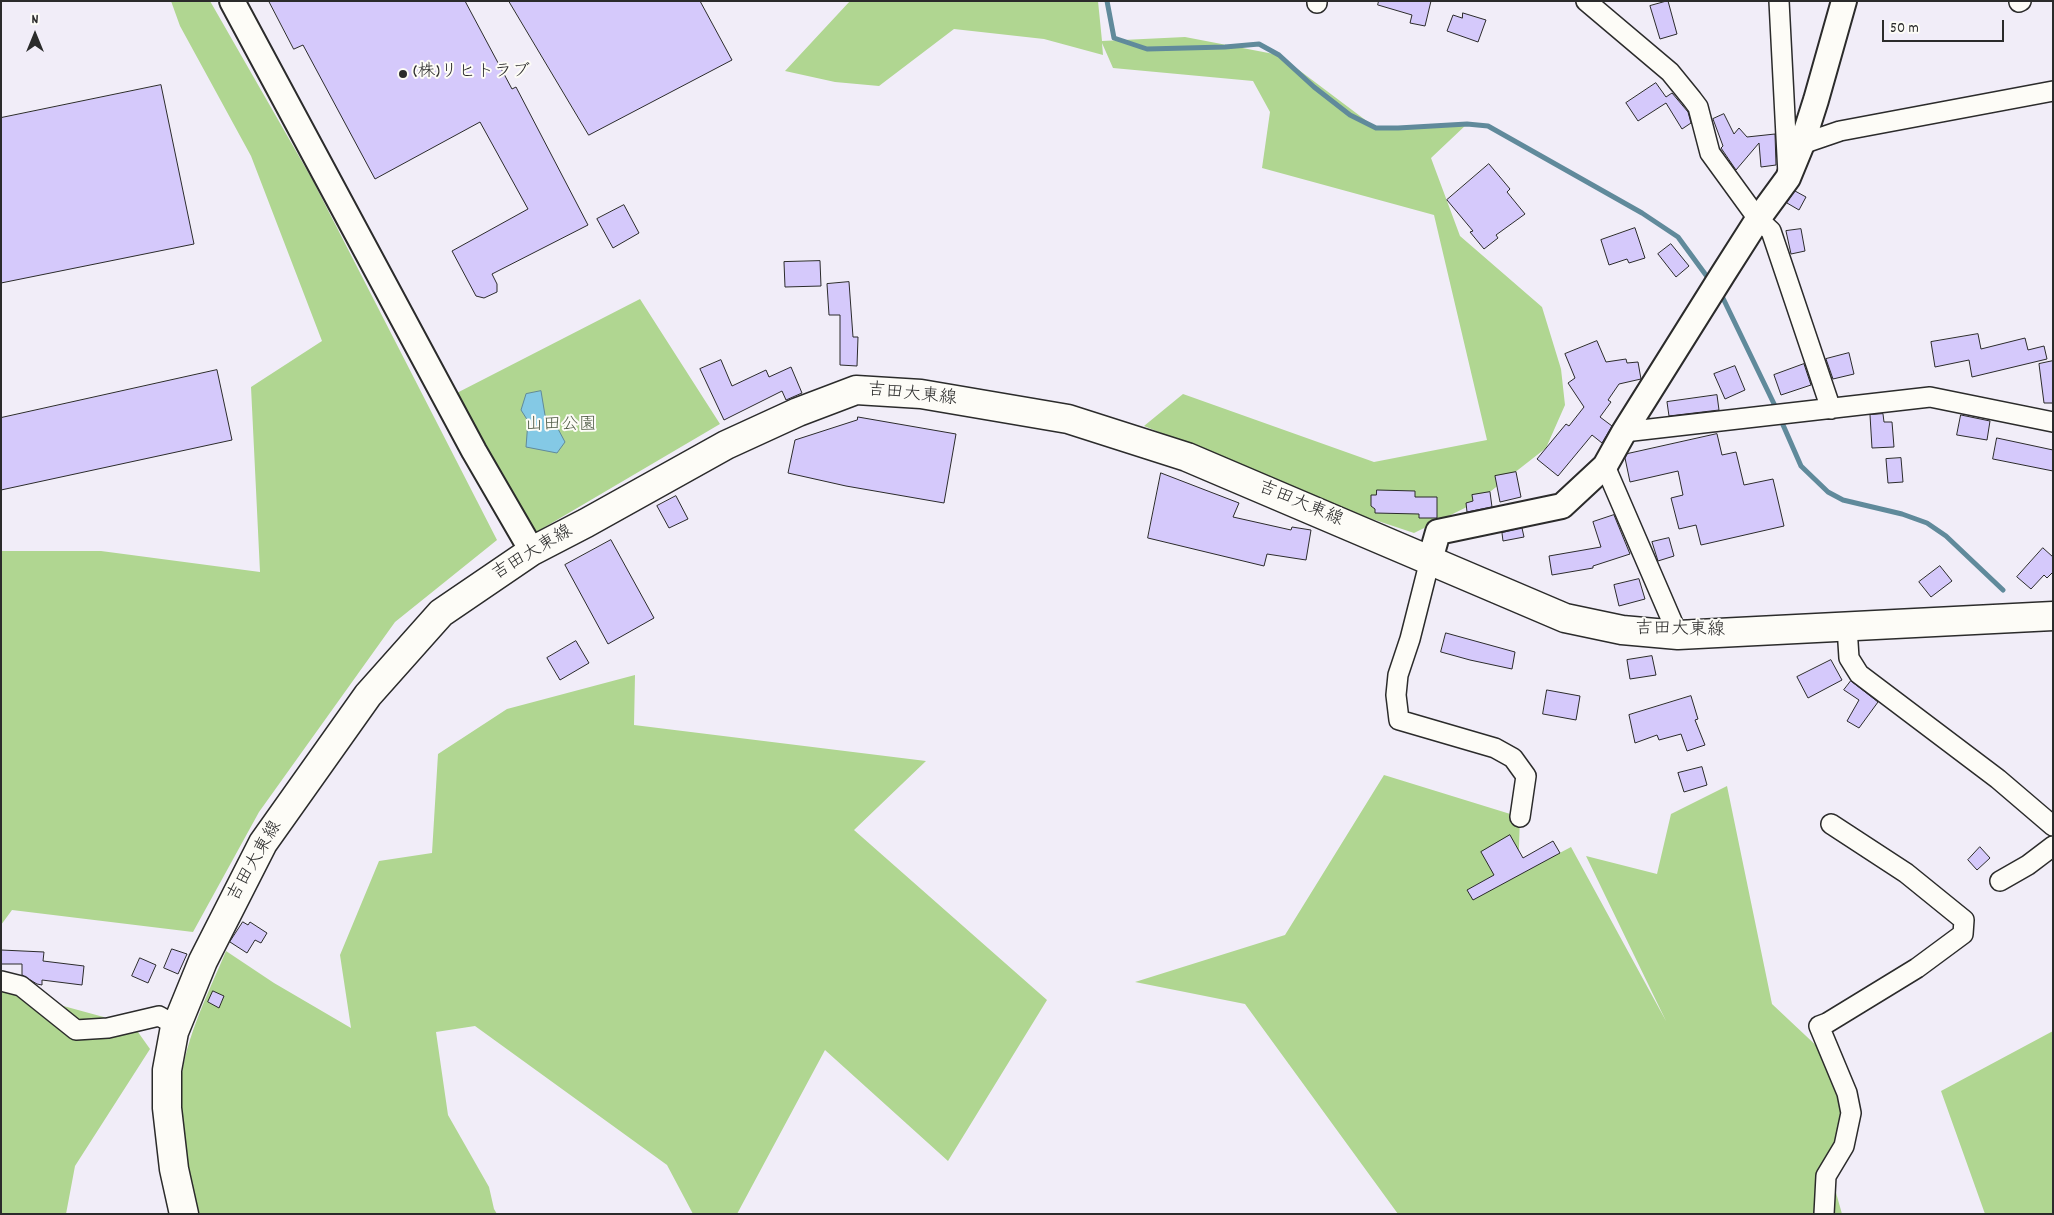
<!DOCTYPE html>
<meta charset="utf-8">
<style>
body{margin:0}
#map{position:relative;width:2054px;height:1215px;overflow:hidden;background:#f1edf8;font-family:Dekko,sans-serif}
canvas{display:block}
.frame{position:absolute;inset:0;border:2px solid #2b2b2b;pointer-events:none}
.north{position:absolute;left:10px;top:10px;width:50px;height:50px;-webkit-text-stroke:4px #fdfcf7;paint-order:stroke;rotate:0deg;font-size:14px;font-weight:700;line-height:20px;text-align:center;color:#2b2b2b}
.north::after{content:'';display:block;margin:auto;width:18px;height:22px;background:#2b2b2b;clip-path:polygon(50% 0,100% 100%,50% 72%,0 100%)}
.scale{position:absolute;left:1882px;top:20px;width:122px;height:22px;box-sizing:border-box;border:2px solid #2b2b2b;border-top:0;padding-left:6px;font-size:15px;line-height:18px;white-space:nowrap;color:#2b2b2b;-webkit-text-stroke:4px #fdfcf7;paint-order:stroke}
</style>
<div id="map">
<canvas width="2054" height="1215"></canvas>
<div class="frame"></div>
<div class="north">N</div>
<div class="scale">50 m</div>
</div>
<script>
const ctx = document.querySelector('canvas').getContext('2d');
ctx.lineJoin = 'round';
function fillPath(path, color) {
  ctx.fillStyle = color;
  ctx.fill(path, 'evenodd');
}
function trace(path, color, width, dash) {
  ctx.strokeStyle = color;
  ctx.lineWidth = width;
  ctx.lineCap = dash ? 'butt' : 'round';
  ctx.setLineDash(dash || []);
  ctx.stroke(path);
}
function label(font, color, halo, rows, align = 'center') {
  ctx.font = font + ' Dekko,"Klee One",sans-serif';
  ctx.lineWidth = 4;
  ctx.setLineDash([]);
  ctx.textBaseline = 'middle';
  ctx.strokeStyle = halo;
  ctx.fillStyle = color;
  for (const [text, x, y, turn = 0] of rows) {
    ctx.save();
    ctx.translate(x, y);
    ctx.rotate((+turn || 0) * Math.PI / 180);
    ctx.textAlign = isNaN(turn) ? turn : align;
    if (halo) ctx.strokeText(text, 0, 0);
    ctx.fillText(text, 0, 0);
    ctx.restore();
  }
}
fillPath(new Path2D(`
 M 171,1 L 210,1 L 312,179 L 497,540 L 395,622 L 259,812 L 193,932 L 12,910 L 1,925 L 1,551 L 101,551 L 260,572 L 251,387 L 322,341 L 251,156 L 180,26 Z
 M 850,1 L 1098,1 L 1102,41 L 1185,37 L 1279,55 L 1376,128 L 1467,124 L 1431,158 L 1460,236 L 1542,307 L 1561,369 L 1565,405 L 1546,448 L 1477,502 L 1414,533 L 1366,517 L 1144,426 L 1183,394 L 1374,462 L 1487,440 L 1434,215 L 1262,168 L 1270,112 L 1253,81 L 1113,68 L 1102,43 L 1103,55 L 1044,39 L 954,29 L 879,86 L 835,82 L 785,71 Z
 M 640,299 L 720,424 L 533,534 L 449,397 Z
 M 635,675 L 634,725 L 926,761 L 854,830 L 1047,1000 L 948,1161 L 825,1050 L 737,1214 L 693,1214 L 667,1165 L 475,1026 L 436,1032 L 448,1115 L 489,1187 L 494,1209 L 497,1214 L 194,1214 C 188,1171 176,1124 181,1081 C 186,1036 209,992 226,951 L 274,983 L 351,1028 L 340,955 L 379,861 L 432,853 L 438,754 L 507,709 Z
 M 1384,775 L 1520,817 L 1518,875 L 1571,847 L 1666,1021 L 1586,856 L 1657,874 L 1671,814 L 1727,786 L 1772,1004 L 1822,1051 L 1844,1096 L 1845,1126 L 1818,1214 L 1398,1214 L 1245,1004 L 1135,982 L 1285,935 Z
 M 1,989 L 133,1025 L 150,1049 L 75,1166 L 66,1214 L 1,1214 Z
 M 2053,1031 L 2053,1214 L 1985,1214 L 1941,1091 Z
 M 1833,1182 L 1842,1214 L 1819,1214 Z`), '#b0d691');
const water = new Path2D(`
 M 541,391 L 545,415 L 557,427 L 565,442 L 557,453 L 526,447 L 528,421 L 521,410 L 526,394 Z`);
fillPath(water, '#84c9e5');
trace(water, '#608a9b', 1);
trace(new Path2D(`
 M 1107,1 L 1114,38 L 1147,49 L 1225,47 L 1259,44 L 1279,55 L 1314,87 L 1350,115 L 1376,128 L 1398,128 L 1467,124 L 1488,126 L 1642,213 L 1678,237 L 1711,282
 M 1720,292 L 1777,410
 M 1780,418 L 1801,466 L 1828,492 L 1843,500 L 1902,514 L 1927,523 L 1946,536 L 2003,590`), '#608a9b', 5);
const building = new Path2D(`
 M 269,1 L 465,1 L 512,89 L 516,87 L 588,225 L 492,274 L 497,284 L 497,292 L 484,298 L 476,296 L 452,251 L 528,209 L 480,122 L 375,179 L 303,45 L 294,49 Z
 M 509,1 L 700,1 L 732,60 L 589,135 Z
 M 1379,1 L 1431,1 L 1425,26 L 1410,23 L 1412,15 L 1378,5 Z
 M 1668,1 L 1677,34 L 1660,39 L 1650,6 Z
 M 1463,13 L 1486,20 L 1478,42 L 1447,31 L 1453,15 L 1462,18 Z
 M 1656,83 L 1666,97 L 1672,93 L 1688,112 L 1691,123 L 1682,129 L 1666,103 L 1638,121 L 1626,103 Z
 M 161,85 L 194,244 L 1,283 L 1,118 Z
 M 1724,114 L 1734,134 L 1739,128 L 1747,137 L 1775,134 L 1776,165 L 1761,167 L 1759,143 L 1736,170 L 1721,148 L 1723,146 L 1713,119 Z
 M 1489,164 L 1510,189 L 1507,192 L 1525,214 L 1496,235 L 1498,238 L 1484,249 L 1470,232 L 1473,231 L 1447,200 Z
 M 1795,191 L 1806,197 L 1799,210 L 1787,203 Z
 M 624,205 L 639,233 L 613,248 L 597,219 Z
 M 1635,228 L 1645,258 L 1629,263 L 1627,259 L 1609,265 L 1601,240 Z
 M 1801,229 L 1805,251 L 1791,254 L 1786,231 Z
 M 1671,244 L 1689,266 L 1676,277 L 1658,254 Z
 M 820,261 L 821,286 L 785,287 L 784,262 Z
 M 849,282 L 853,337 L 858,337 L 857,366 L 840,365 L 840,315 L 829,315 L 827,284 Z
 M 1978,334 L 1981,349 L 2025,338 L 2028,350 L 2044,346 L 2047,359 L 1972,377 L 1969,360 L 1935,367 L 1931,342 Z
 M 1597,341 L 1606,362 L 1626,359 L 1627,363 L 1638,362 L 1641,379 L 1619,384 L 1608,400 L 1611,402 L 1600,417 L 1612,426 L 1602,443 L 1592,435 L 1558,476 L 1537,459 L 1566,424 L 1569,426 L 1584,407 L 1568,383 L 1575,378 L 1565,354 Z
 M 1849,353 L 1854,374 L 1833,379 L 1826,359 Z
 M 721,360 L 732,386 L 766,370 L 769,377 L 791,367 L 802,393 L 786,400 L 782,391 L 724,420 L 700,369 Z
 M 2053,361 L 2053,403 L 2044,403 L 2039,364 Z
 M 1804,364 L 1811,385 L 1781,395 L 1774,375 Z
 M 1735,366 L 1745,390 L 1725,399 L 1714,374 Z
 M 217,370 L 232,440 L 1,490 L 1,418 Z
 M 1717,395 L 1719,410 L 1669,416 L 1667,402 Z
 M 1883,414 L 1884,422 L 1892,422 L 1894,447 L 1872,448 L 1870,415 Z
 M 1961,415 L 1990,421 L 1987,440 L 1957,435 Z
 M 858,417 L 956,434 L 944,503 L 846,486 L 788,473 L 795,440 L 857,420 Z
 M 1717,434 L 1722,455 L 1736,452 L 1744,485 L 1773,479 L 1784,526 L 1701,545 L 1696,525 L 1679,529 L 1671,498 L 1683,495 L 1678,471 L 1630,482 L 1625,458 L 1627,454 Z
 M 1997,438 L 2053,450 L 2053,471 L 1993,459 Z
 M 1901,458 L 1903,482 L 1888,483 L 1886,459 Z
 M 1516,472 L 1521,497 L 1500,502 L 1495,476 Z
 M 1161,473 L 1239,503 L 1233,517 L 1291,530 L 1292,527 L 1311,530 L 1306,560 L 1267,554 L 1264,566 L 1148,538 Z
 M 1377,490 L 1415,491 L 1415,497 L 1437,497 L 1437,518 L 1419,518 L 1419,514 L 1375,513 L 1375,509 L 1371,506 L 1371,495 L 1376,495 Z
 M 1490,492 L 1492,507 L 1467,512 L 1466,503 L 1473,501 L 1472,495 Z
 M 676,496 L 688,519 L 669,528 L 657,506 Z
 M 1614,515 L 1630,554 L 1593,566 L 1593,568 L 1552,575 L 1549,556 L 1601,547 L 1593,522 Z
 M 1522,528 L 1524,537 L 1503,541 L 1502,533 Z
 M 1669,538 L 1674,556 L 1658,561 L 1652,542 Z
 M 611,540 L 654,618 L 608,644 L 565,565 Z
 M 2043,548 L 2053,557 L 2053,572 L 2047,578 L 2044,575 L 2031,589 L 2017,577 Z
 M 1940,566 L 1952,581 L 1931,597 L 1919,582 Z
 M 1639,579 L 1645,599 L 1619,606 L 1614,585 Z
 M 1446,633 L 1515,652 L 1512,669 L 1470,660 L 1441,652 Z
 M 576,641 L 589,663 L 560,680 L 547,658 Z
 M 1652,656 L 1656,675 L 1630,679 L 1627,660 Z
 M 1831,660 L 1842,680 L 1808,698 L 1797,677 Z
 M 1851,681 L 1878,702 L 1859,728 L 1847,721 L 1859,700 L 1844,690 Z
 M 1547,690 L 1580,696 L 1576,720 L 1543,714 Z
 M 1691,696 L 1698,719 L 1695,720 L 1705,745 L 1687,751 L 1681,734 L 1659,740 L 1657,735 L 1635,743 L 1629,715 Z
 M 1702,767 L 1707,785 L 1684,792 L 1678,773 Z
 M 1510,835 L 1523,858 L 1553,841 L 1560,853 L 1473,900 L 1467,890 L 1494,875 L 1481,852 Z
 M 1980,847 L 1990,858 L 1977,870 L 1968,860 Z
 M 243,922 L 248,925 L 250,922 L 267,933 L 261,943 L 255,940 L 247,953 L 230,942 Z
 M 172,949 L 187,954 L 178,974 L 164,968 Z
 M 1,950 L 44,952 L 43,961 L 84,966 L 82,985 L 42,980 L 42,985 L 37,984 L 22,975 L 22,964 L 1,964 Z
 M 140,958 L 156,965 L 148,983 L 132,976 Z
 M 213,991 L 224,996 L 219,1008 L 208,1002 Z`);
fillPath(building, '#d5c9fb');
trace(building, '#2b2b2b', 1);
const minor = new Path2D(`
 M 1586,1 L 1670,72 L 1692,99 L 1698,107 L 1710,153 L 1758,219 L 1771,231 L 1831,409
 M 1779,1 L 1788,175
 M 2019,2 L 2021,1
 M 1317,3 L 1317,1
 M 1802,144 L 1840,131 L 2053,91
 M 1624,432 L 1930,397 L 2053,422
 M 1605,466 L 1678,635
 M 1430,560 L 1410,639 L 1398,675 L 1396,695 L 1399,720 L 1495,748 L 1513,758 L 1526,776 L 1520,817
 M 1847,627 L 1849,658 L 1859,674 L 1998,779 L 2053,826
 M 2000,881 L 2028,865 L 2053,846
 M 1,981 L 21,986 L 76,1030 L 108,1028 L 159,1016 L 177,1026
 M 1824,1214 L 1826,1176 L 1844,1146 L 1851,1113 L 1847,1093 L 1819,1026 L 1827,1023 L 1917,968 L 1963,934 L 1964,920 L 1906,873 L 1831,824`);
const tertiary = new Path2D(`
 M 232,1 L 474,451 L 532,551
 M 1430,560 L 1438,532 L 1562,506 L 1605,466 L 1624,432 L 1723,274 L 1758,219 L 1788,178 L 1802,144 L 1816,100 L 1844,1`);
const primary = new Path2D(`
 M 184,1214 L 174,1169 L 167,1108 L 167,1070 L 174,1032 L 203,961 L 263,843 L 368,695 L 441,613 L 532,551 L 586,523 L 726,445 L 798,412 L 856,390 L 921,394 L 1068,419 L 1187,457 L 1565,618 L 1622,630 L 1678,635 L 2053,616`);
trace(minor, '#2b2b2b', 22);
trace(tertiary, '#2b2b2b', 28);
trace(primary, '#2b2b2b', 31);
trace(minor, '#fdfcf7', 19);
trace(tertiary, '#fdfcf7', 24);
trace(primary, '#fdfcf7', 28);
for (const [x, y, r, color] of [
 [403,74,5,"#2b2b2b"]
]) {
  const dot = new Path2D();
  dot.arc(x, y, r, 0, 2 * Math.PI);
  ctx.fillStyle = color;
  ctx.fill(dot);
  trace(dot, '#fdfcf7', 2);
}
label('18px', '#2b2b2b', '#fdfcf7', [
 ["(株)リヒトラブ",413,74]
], 'left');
label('18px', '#2b2b2b', '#fdfcf7', [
 ["吉田大東線",912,396,6],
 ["吉田大東線",1300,505,23],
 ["吉田大東線",533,554,-31],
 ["吉田大東線",1680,631,1],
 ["吉田大東線",256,862,-60]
]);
label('18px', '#535e4a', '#fdfcf7', [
 ["山田公園",561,427]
]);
</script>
